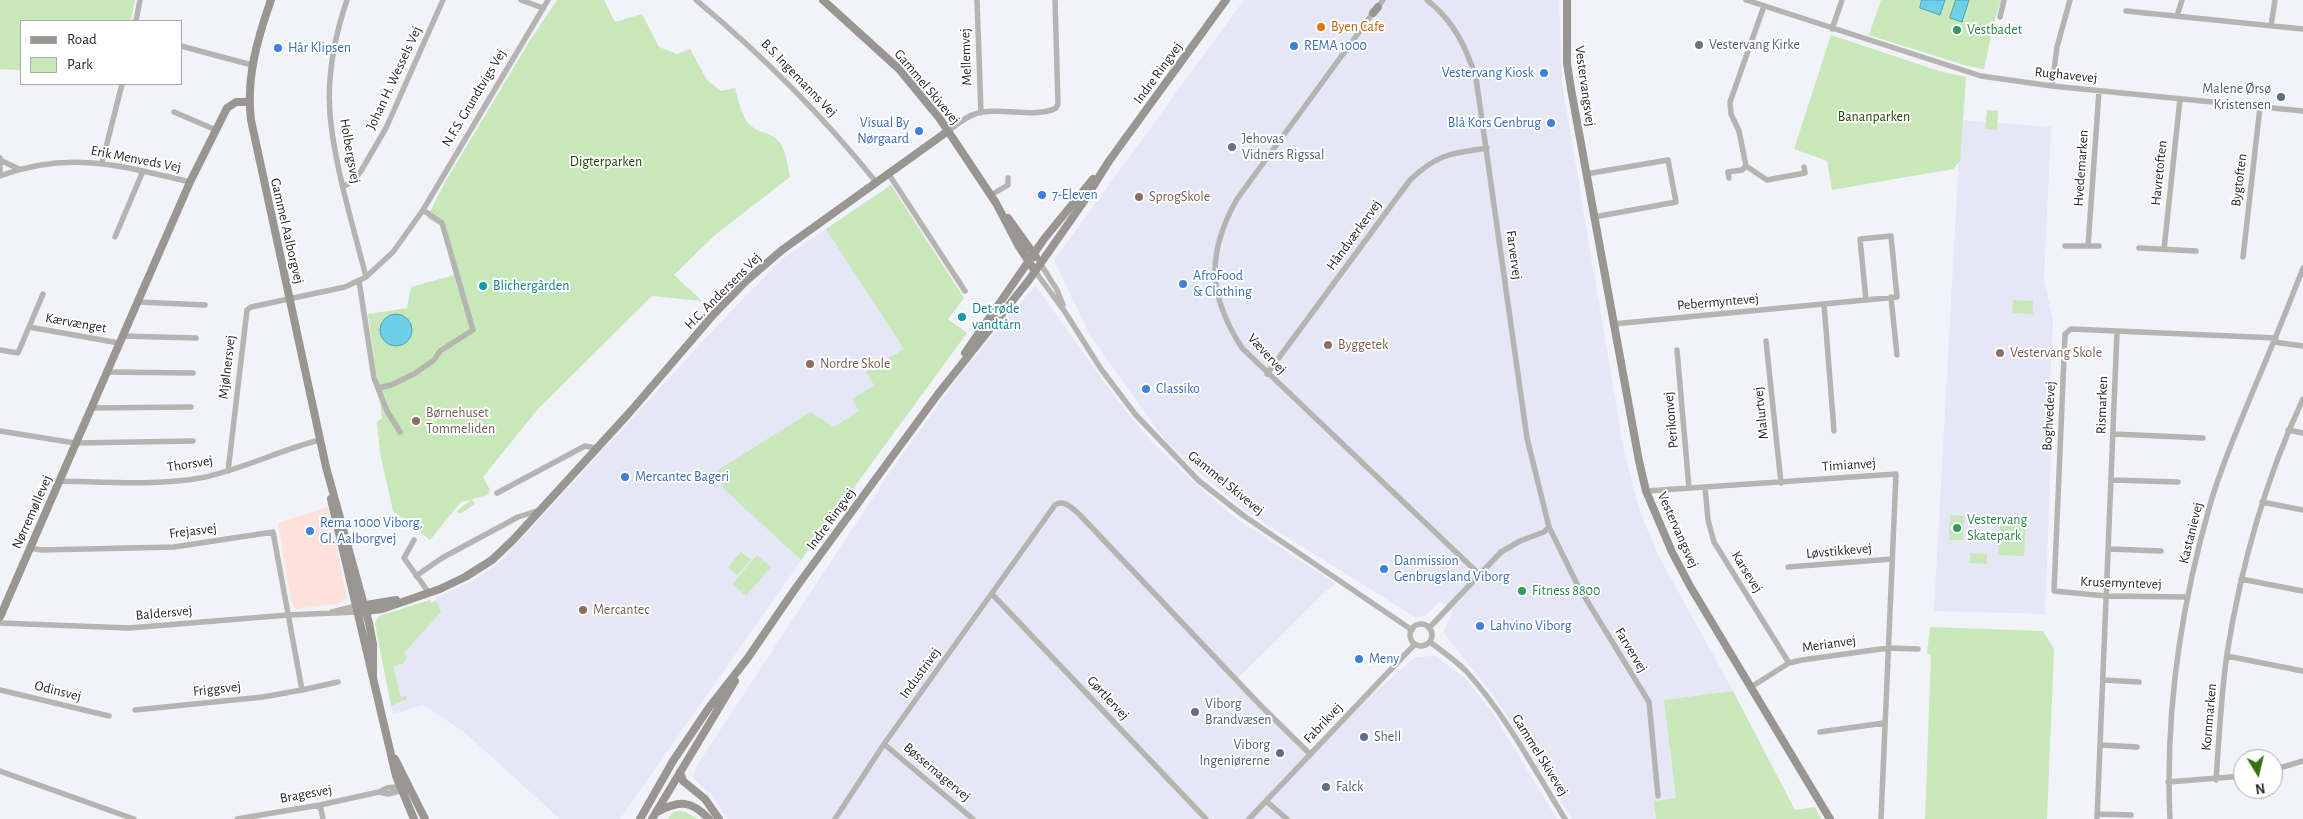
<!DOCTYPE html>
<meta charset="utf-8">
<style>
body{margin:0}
#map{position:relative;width:2303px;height:819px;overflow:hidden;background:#f1f2fa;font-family:"Alegreya Sans",sans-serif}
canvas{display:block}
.legend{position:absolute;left:20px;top:20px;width:162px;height:65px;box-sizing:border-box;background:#fff;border:1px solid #a9a9aa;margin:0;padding:6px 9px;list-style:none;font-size:15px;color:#28282b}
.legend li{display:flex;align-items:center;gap:10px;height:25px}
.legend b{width:25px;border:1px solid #a9a9aa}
.north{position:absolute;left:2233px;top:749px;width:50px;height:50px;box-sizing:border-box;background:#fff;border:1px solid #a9a9aa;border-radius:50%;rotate:171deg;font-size:14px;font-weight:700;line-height:20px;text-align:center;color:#28282b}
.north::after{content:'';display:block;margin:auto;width:18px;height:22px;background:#307310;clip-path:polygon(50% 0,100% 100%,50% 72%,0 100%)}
</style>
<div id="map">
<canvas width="2303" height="819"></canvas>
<ul class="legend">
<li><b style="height:6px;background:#999691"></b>Road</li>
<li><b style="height:14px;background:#c8e8ba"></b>Park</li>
</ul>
<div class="north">N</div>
</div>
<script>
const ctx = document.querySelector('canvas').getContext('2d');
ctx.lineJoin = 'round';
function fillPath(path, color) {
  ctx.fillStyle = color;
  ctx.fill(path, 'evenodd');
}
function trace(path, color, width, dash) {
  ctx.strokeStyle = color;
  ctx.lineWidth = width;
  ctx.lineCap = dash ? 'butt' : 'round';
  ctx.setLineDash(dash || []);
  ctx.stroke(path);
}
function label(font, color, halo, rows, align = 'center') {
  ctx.font = font + ' "Alegreya Sans",sans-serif';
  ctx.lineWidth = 4;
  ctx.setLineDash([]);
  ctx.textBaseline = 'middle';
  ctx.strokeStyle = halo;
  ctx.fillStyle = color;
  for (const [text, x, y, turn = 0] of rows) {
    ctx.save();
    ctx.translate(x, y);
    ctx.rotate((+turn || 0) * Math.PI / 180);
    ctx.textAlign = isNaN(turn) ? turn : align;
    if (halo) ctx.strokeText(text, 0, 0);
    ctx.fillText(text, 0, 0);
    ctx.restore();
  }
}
fillPath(new Path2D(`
 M 328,507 L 347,598 L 337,604 L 296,609 L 291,602 L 278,523 Z`), '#fce2db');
fillPath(new Path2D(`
 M 1244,0 L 1559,0 L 1562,83 L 1624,452 L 1640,512 L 1658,555 L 1733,691 L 1665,700 L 1676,798 L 1655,801 L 1656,819 L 1572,819 L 1495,697 L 1443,632 L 1453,613 L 1440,601 L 1424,617 L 1415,617 L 1250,514 L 1194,468 L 1164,439 L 1090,335 L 1054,260 Z
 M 1961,120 L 2051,127 L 2044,279 L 2053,322 L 2050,385 L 2053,399 L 2045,614 L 1934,611 Z
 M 891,185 L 945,318 L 956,339 L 620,819 L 560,819 L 463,731 L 423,705 L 393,714 L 375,623 L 379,616 L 430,600 L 431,603 L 436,601 L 436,598 L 474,580 L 500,562 L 730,312 L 782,259 Z
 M 1035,285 L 1112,393 L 1150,440 L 1191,480 L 1234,517 L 1336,584 L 1325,592 L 1238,678 L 1310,750 L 1415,657 L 1435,656 L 1465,678 L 1493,713 L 1557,819 L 727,819 L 713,796 L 693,778 L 696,767 L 887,476 L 959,376 Z`), '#e5e7f6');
fillPath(new Path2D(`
 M 0,0 L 135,0 L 131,21 L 21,21 L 21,70 L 0,69 Z
 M 557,0 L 604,0 L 615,22 L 642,14 L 659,47 L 677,54 L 690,49 L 707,80 L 721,91 L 735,88 C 738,98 741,113 747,122 C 754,131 766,132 774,137 C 785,144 788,165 790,177 L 715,235 L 674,275 L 702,301 L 652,296 L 538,409 L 483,477 L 490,490 L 487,495 L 472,499 L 475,504 L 460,514 L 457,511 L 471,500 L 461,502 L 430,540 L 393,511 L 380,453 L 377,422 L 382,418 L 368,314 L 407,308 L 411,287 L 454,275 L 441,226 L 427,218 L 444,184 L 529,42 Z
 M 1881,0 L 2001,0 L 1994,22 L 1984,69 L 1964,65 L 1869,35 Z
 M 1831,35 L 1939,71 L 1966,77 L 1960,161 L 1953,169 L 1832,190 L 1827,161 L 1794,149 Z
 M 1987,110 L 1998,111 L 1997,130 L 1985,129 Z
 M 891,185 L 964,298 L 948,319 L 967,333 L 801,560 L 725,490 L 714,473 L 810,412 L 834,427 L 859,411 L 852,399 L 874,385 L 866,372 L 904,349 L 826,229 Z
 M 2013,300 L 2033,301 L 2033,314 L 2012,313 Z
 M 1950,515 L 1964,516 L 1963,540 L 1949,540 Z
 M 2000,516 L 2026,517 L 2024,556 L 1998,555 Z
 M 741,552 L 751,560 L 737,575 L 728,567 Z
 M 1970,553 L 1987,554 L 1987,564 L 1970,563 Z
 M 757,555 L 771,567 L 746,596 L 732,584 Z
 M 430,600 L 431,603 L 436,601 L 441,612 L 404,653 L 407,656 L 404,663 L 393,667 L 401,697 L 406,696 L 407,699 L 391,706 L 375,623 L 379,616 Z
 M 1930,627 L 2043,631 L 2054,649 L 2047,819 L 1925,819 L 1931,655 L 1927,653 Z
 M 1733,691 L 1795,810 L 1815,807 L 1821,819 L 1656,819 L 1654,801 L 1676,798 L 1664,700 Z
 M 679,811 L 685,812 L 698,819 L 668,819 L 673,812 Z`), '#c8e8ba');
const water = new Path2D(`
 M 1922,0 L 1945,0 L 1940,15 L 1920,8 Z
 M 1956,0 L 1969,0 L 1962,22 L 1950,18 Z
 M380 330a16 16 0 1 1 32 0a16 16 0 1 1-32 0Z`);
fillPath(water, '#6cd0e9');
trace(water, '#589eb0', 1);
trace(new Path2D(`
 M 347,0 C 333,41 325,88 332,132 C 339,181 354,229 366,277
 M 521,0 L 543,8
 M 696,0 C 762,55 822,115 876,182
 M 977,0 L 981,113
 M 1427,0 C 1454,21 1466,47 1476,78 L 1527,438 L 1549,527 L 1544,532 L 1520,541 L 1501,552 L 1429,628
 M 1746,0 L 1981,76 L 2052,86 L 2303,111
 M 1764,6 L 1730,102 L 1731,114 L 1739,131 L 1746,166 L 1767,180 L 1805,173 L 1804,167
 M 1378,7 L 1383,0
 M 2126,11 L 2303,29
 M 1373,13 L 1237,199 C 1206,254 1208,295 1242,348 L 1480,575
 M 2177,16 L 2182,0
 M 2000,17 L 2004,0
 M 136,21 L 140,0
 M 2271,26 L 2275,0
 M 1832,29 L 1842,0
 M 181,46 L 252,65
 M 2052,86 L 2057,47 L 2070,0
 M 174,112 L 216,130
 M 948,131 C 957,125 965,117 975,114 C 997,106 1037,119 1056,108 L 1058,104 L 1055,0
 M 0,158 L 0,174
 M 0,160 L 19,169
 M 102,163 L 122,84
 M 888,173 L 965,291
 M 1586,174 L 1668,160 L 1676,202 L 1594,217
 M 0,176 C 69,150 122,166 190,182
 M 1729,178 L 1728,172 L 1742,170 L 1746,166
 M 344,186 L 353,181 L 361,171 L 386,128 L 443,0
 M 991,195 L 1008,185 L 1008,178
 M 115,237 L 143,171
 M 2065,246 L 2099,246
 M 2088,246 L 2099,91
 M 2139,248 L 2196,251
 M 2164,249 L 2180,99
 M 2243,257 L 2260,107
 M 1040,263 L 1057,290 L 1063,305
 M 1035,271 L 1065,312 L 1101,369 L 1135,414 L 1199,481 L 1244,516 L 1412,630
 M 359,281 L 374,378 L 387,411 L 400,432
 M 1891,297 L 1897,355
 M 138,302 L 205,305
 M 1824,304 L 1834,431
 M 1613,324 L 1897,297 L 1891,236 L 1860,239 L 1866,300
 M 29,327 L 119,343
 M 122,336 L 196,338
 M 1766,341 L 1781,483
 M 2274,342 L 2303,346
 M 0,350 L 18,353 L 43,294
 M 1677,350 L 1689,488
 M 107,372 L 193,373
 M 1267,374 L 1410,180 C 1437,154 1452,153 1487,148
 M 378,388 L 391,385 L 414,374 L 434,360 L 440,351 L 473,330 L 442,223 L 423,210
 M 91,408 L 191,407
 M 2288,430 L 2303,433
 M 0,431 L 75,443 L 193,441
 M 2114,434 L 2203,438
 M 228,471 L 247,310 L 251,307 L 345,287 L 366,277 L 393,252 L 423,210 L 548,0
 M 2112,480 L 2178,482
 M 59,481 C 106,482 154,486 200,478 C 242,470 279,450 320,440
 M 1705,487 L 1708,520 L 1714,542 L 1789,663
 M 1646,491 L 1896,474 L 1881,819
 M 497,493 L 585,446 L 596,448
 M 2262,502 L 2303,510
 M 1549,527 L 1578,586 L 1649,702 L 1658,796
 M 414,540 L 404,558 L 429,593
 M 30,548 L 41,550 L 174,547 L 273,532 L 302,690 L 263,697 L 135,710
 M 2109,549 L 2161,551
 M 1788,567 L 1892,559
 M 416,576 L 442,558 L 518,517 L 540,510
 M 2241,579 L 2303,591
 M 992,594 L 1206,819
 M 2188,597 L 2106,596 L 2054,591 L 2065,334 L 2071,329 L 2276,338
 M 332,612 L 356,606
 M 0,623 L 129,628 L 288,615 L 357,612
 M1410 635a11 11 0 1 1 22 0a11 11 0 1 1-22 0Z
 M 1430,642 C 1442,651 1455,660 1466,671 C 1506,715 1534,769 1565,819
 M 2227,656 L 2303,671
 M 2104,680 L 2139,682
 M 1751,687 L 1789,663 L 1802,660 L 1888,648 L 1918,649
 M 0,690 L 109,716
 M 302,690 L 338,682
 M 1820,732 L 1884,723
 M 884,744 L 973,819
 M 2101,745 L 2137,747
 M 2273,770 L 2303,761
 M 0,771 L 134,819
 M 2216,780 C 2219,738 2221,695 2227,654 C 2241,566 2265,480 2303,399
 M 2168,782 L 2243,776
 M 379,792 L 388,794 L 404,790
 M 1266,801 L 1287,819
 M 320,805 L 323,819
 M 2097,814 L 2131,815
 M 237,819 L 320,805 L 379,792 L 387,788 L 403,786
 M 835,819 L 884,744 L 1055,505 C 1064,499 1072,508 1079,514 L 1261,706 L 1310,754
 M 1249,819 L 1415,644
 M 2097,819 L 2117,332
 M 2170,819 C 2165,713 2181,606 2210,505 C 2221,466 2238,428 2253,391 C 2270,351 2287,310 2303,268`), '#b6b4b1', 5.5);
trace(new Path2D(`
 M 271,0 C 257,40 246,78 251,120 L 326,467 L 369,623 L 373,644 L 373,677
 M 823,0 L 899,69 L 940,119 L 996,203 L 1018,245 L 1035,271
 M 1567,0 L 1567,63 L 1571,89 L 1639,461 L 1646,491 L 1672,552 L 1690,586 L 1830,819
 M 1373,13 L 1378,7
 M 1008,218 L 1036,257
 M 965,353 L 1044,239 L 1093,179
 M 331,499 L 396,776 L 414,819
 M 360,606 L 396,600
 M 357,612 L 382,609 L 440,589 L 465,577 L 492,560 L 513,540 L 630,412 L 714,314 L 746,281 L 782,250 L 948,131
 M 0,617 L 190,182 L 227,108 L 236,102 L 249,102
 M 395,759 L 425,819
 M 680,772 L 683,781 L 705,799 L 719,819
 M 657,812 C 679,800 691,800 709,819
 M 640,819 L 673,761 L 708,709 L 747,659 L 795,589 L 938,394 L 1029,280 L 1082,204 L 1109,161 L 1226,0
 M 652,819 L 735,681`), '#999691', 8);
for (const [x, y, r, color] of [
 [1321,27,5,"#e8710a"],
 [1957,30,5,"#2e9e5b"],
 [1699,45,5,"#6b7280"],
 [1294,46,5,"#3f7fe0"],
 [278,48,5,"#3f7fe0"],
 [1544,73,5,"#3f7fe0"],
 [2281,97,5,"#5c6f8a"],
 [1551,123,5,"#3f7fe0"],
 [919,131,5,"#3f7fe0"],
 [1232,147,5,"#6b7280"],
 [1042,195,5,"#3f7fe0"],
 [1139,197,5,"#8d6e63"],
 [1183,284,5,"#3f7fe0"],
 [483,286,5,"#0f9aa8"],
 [962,317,5,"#0f9aa8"],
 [1328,345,5,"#8d6e63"],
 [2000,353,5,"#8d6e63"],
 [810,364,5,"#8d6e63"],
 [1146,389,5,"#3f7fe0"],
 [416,421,5,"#8d6e63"],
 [625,477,5,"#3f7fe0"],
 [1957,528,5,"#2e9e5b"],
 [310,531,5,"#3f7fe0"],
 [1384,569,5,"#3f7fe0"],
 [1522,591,5,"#2e9e5b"],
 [583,610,5,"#8d6e63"],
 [1480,626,5,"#3f7fe0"],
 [1359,659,5,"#3f7fe0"],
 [1195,712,5,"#5c6f8a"],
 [1364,737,5,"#5c6f8a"],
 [1280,753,5,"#5c6f8a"],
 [1326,787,5,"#5c6f8a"]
]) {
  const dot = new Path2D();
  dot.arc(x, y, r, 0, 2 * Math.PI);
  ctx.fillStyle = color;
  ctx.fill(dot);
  trace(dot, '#fff', 2);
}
label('14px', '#c56008', '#fff', [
 ["Byen Cafe",1331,27]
], 'left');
label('14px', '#27864d', '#fff', [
 ["Vestbadet",1967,30],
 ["Vestervang",1967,520],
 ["Skatepark",1967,536],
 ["Fitness 8800",1532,591]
], 'left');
label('14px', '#5b616d', '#fff', [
 ["Vestervang Kirke",1709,45],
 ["Jehovas",1242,139],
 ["Vidners Rigssal",1242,155]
], 'left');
label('14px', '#366cbe', '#fff', [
 ["REMA 1000",1304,46],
 ["Hår Klipsen",288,48],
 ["Vestervang Kiosk",1534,73,"right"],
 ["Visual By",909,123,"right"],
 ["Nørgaard",909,139,"right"],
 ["Blå Kors Genbrug",1541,123,"right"],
 ["7-Eleven",1052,195],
 ["AfroFood",1193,276],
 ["& Clothing",1193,292],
 ["Classiko",1156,389],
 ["Mercantec Bageri",635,477],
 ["Rema 1000 Viborg,",320,523],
 ["Gl. Aalborgvej",320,539],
 ["Danmission",1394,561],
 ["Genbrugsland Viborg",1394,577],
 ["Lahvino Viborg",1490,626],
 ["Meny",1369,659]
], 'left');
label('14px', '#28282b', '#fff', [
 ["Mellemvej",966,57,-92],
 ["Indre Ringvej",1158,73,-54],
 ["Rughavevej",2066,75,6],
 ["Johan H. Wessels Vej",394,78,-65],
 ["B.S. Ingemanns Vej",799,78,46],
 ["Vestervangsvej",1585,86,82],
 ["Gammel Skivevej",927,87,50],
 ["N.F.S. Grundtvigs Vej",474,98,-59],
 ["Holbergsvej",350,151,80],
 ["Erik Menveds Vej",136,159,11],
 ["Hvedemarken",2081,168,-86],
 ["Havretoften",2159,173,-84],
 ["Bygtoften",2239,180,-83],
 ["Gammel Aalborgvej",287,231,77],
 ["Håndværkervej",1354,235,-54],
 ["Farvervej",1514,255,82],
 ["H.C. Andersens Vej",723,291,-45],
 ["Pebermyntevej",1718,302,-5],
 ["Kærvænget",76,323,10],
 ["Vævervej",1267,354,47],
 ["Mjølnersvej",227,367,-83],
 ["Rismarken",2102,405,-88],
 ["Malurtvej",1761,413,-96],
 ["Boghvedevej",2049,416,-87],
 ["Perikonvej",1671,420,-95],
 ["Thorsvej",190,464,-9],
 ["Timianvej",1849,465,-4],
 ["Gammel Skivevej",1226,483,39],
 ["Nørremøllevej",32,512,-66],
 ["Indre Ringvej",831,519,-54],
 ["Vestervangsvej",1678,530,66],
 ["Frejasvej",193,531,-7],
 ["Kastanievej",2191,533,-76],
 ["Løvstikkevej",1839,551,-5],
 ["Karsevej",1747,572,58],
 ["Krusemyntevej",2121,583,2],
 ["Baldersvej",164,613,-5],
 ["Merianvej",1829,644,-8],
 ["Farvervej",1631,650,59],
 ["Industrivej",920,673,-54],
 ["Friggsvej",217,689,-6],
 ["Odinsvej",58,691,14],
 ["Gørtlervej",1108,698,47],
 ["Kornmarken",2209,717,-85],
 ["Fabrikvej",1323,723,-47],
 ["Gammel Skivevej",1540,755,58],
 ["Bøssemagervej",937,772,40],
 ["Bragesvej",306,794,-10]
]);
label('14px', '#4e5e75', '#fff', [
 ["Malene Ørsø",2271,89,"right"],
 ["Kristensen",2271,105,"right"],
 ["Viborg",1205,704],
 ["Brandvæsen",1205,720],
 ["Shell",1374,737],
 ["Viborg",1270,745,"right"],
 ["Ingeniørerne",1270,761,"right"],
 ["Falck",1336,787]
], 'left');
label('14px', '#1e4600', '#fff', [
 ["Bananparken",1874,117],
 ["Digterparken",606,162]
]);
label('14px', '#785e54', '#fff', [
 ["SprogSkole",1149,197],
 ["Byggetek",1338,345],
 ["Vestervang Skole",2010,353],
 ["Nordre Skole",820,364],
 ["Børnehuset",426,413],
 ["Tommeliden",426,429],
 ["Mercantec",593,610]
], 'left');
label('14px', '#0d838f', '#fff', [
 ["Blichergården",493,286],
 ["Det røde",972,309],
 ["vandtårn",972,325]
], 'left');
</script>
